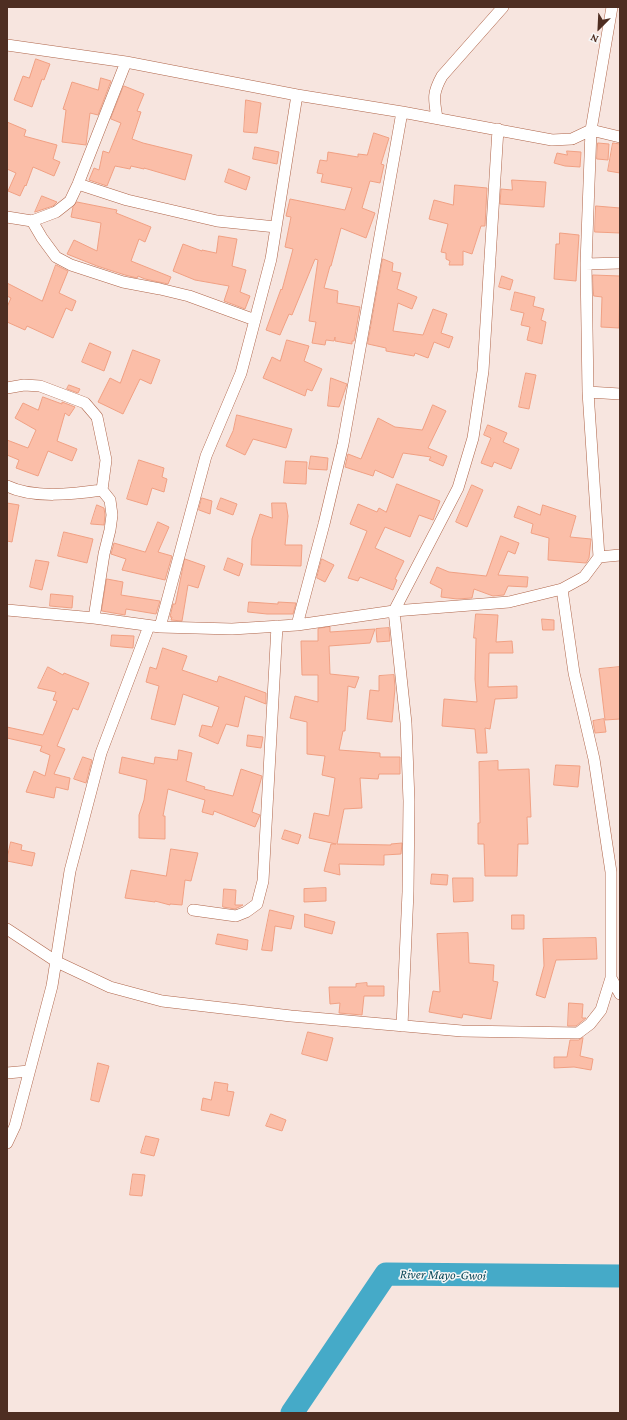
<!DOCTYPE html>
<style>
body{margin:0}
#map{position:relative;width:627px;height:1420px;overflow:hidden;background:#f7e5df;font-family:"Crimson Pro",serif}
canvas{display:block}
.frame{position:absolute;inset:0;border:8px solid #4e2e22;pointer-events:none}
.north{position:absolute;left:579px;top:8px;width:40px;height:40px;-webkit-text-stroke:3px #f7f7f7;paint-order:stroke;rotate:204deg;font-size:11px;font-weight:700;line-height:16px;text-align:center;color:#4e2e22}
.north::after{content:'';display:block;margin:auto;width:14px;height:18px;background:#4e2e22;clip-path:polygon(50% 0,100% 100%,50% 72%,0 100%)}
</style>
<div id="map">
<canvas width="627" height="1420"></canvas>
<div class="frame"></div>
<div class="north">N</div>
</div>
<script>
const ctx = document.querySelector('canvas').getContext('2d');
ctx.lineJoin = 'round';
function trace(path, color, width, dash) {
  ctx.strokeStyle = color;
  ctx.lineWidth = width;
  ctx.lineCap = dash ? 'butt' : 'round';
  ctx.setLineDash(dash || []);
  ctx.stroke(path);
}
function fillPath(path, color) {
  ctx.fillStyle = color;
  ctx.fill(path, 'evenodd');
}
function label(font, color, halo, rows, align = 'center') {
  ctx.font = font + ' "Crimson Pro",serif';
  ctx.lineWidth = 3;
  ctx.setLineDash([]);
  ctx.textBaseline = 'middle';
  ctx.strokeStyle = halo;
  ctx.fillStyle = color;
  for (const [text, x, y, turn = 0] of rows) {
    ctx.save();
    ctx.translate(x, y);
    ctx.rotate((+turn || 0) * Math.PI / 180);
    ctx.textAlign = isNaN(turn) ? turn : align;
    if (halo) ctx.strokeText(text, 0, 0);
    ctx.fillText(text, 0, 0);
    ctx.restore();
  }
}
trace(new Path2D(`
 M 292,1413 L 386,1274 L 620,1276`), '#45aac8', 23);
const building = new Path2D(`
 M 36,59 L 50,64 L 44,80 L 42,79 L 32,107 L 14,100 L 23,76 L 29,78 Z
 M 101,78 L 111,81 L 98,115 L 90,113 L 86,145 L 62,142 L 66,110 L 63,109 L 72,82 L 98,90 Z
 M 124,86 L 144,94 L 137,111 L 141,112 L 132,139 L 143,143 L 192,155 L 185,180 L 144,168 L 144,169 L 131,166 L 130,169 L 115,166 L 107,186 L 89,180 L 94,168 L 99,170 L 103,151 L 109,153 L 121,123 L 111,119 Z
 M 246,100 L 261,103 L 257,133 L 244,132 Z
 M 7,122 L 26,130 L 24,136 L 57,145 L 53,159 L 60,162 L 54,176 L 33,167 L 26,186 L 25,185 L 20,196 L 8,191 L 16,173 L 7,169 Z
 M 374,133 L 389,138 L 381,164 L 384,165 L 380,183 L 370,181 L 362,208 L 375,213 L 366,238 L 341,228 L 331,266 L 330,266 L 324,288 L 338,291 L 337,303 L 360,307 L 354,341 L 352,341 L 352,344 L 335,341 L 335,337 L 334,341 L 326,340 L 325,345 L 312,343 L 316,322 L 309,321 L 318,260 L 315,259 L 292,315 L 289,314 L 280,335 L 266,330 L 281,289 L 282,290 L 293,249 L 285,247 L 291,217 L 286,216 L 290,199 L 345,210 L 352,188 L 321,182 L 323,174 L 317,173 L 320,160 L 327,161 L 328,152 L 358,157 L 358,154 L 367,155 Z
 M 598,143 L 609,144 L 608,160 L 597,159 Z
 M 613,143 L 620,144 L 620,173 L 608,171 Z
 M 255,147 L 279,152 L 277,164 L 253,159 Z
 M 567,151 L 581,152 L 580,167 L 565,166 L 554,163 L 557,153 L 567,155 Z
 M 229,169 L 250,177 L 246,190 L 225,182 Z
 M 512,180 L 546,182 L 544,207 L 500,204 L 501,189 L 512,190 Z
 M 455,185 L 487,188 L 485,226 L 481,226 L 472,254 L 463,251 L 463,265 L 449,265 L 450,261 L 446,259 L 446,253 L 441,252 L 448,224 L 429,219 L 434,200 L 453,205 Z
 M 42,196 L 57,202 L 53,206 L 35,212 Z
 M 77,202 L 117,210 L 116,213 L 151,227 L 145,242 L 139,239 L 131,261 L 171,277 L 168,284 L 145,279 L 138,276 L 137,278 L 125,275 L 97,266 L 67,254 L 74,240 L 97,251 L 101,223 L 71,217 L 73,207 Z
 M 596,206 L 620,208 L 620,233 L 595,232 Z
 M 560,233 L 579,235 L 576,281 L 554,279 L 556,244 L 559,244 Z
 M 219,236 L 237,239 L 232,266 L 246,270 L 240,292 L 250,296 L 245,309 L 224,301 L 229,286 L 195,280 L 173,271 L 183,244 L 202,251 L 202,250 L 216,253 Z
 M 383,259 L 393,263 L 392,271 L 401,273 L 397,289 L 417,297 L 412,309 L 398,303 L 393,331 L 423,335 L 433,309 L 447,314 L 441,333 L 453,337 L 449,348 L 434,342 L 428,358 L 415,353 L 414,356 L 386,351 L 386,348 L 368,344 Z
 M 56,265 L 68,271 L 59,293 L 76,301 L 72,311 L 66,308 L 53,338 L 27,326 L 25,330 L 7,322 L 7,307 L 11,298 L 7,296 L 7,283 L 42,301 Z
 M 593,275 L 620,276 L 619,328 L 601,327 L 602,297 L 594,296 Z
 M 502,276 L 513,280 L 510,290 L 499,287 Z
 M 515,292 L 535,297 L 533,306 L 544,309 L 541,320 L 546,322 L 542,344 L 527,340 L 530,327 L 521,325 L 524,313 L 511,310 Z
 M 287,340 L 309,346 L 304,361 L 322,369 L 312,391 L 307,389 L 305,396 L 263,378 L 272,357 L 280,361 Z
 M 90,343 L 111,352 L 104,371 L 82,362 Z
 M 133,350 L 160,360 L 151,384 L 140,379 L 123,414 L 98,402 L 110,378 L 120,383 Z
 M 526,373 L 536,375 L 529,409 L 519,407 Z
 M 331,378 L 347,384 L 339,407 L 328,406 Z
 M 69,385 L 80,389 L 78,393 L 67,389 Z
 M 43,397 L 62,404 L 62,402 L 75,407 L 69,416 L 65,413 L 57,441 L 77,449 L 72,461 L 48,451 L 38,476 L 16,468 L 19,460 L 7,455 L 7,440 L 28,448 L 36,430 L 15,418 L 23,403 L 38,410 Z
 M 433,405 L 446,411 L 428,448 L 447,456 L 443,466 L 429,460 L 431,457 L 403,453 L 393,478 L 375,470 L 373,476 L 345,467 L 348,454 L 361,459 L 378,418 L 395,427 L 422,430 Z
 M 237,415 L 292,429 L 286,448 L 253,439 L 245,455 L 226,446 L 233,431 Z
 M 488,425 L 507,433 L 503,442 L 519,449 L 511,469 L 494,462 L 492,467 L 481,463 L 491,438 L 484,435 Z
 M 311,456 L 328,458 L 327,470 L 309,469 Z
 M 139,460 L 164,468 L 162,477 L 167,479 L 164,492 L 152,488 L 147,505 L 127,499 Z
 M 286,461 L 307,462 L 306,484 L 284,483 Z
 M 397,484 L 440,501 L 433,520 L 419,515 L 410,537 L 385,527 L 375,548 L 404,561 L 395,579 L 397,580 L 393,590 L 360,577 L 358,581 L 348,578 L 367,531 L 350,524 L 358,504 L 377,512 L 379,508 L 386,512 Z
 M 472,485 L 483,490 L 467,527 L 456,522 Z
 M 202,498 L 212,501 L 210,514 L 199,510 Z
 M 221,498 L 237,504 L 233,515 L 217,509 Z
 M 7,503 L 19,505 L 12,542 L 7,541 Z
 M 272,503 L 286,503 L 288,516 L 285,545 L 302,545 L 301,566 L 251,565 L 252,539 L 260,514 L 272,518 Z
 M 97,505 L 104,508 L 105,515 L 104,525 L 91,524 Z
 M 543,505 L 576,516 L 570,537 L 591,539 L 589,558 L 586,563 L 548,560 L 549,538 L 531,533 L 533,524 L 514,517 L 518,506 L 540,515 Z
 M 158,522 L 169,527 L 158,552 L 172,556 L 165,580 L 122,570 L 126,559 L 111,554 L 114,543 L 145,552 Z
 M 64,532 L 93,539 L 87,563 L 58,556 Z
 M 501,536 L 519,543 L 515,554 L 508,551 L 498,575 L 528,577 L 527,587 L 508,586 L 504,595 L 493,596 L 474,589 L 472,598 L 457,599 L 441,597 L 442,589 L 430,583 L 437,567 L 449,572 L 486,576 Z
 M 228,558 L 243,564 L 239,576 L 224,570 Z
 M 185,559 L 205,566 L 198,588 L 188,585 L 182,621 L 171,620 L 172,617 L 170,617 L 173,604 L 175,604 Z
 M 322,559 L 334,565 L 325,582 L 317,578 Z
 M 36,560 L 49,562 L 42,590 L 30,587 Z
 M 107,579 L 123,582 L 121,595 L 160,601 L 156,614 L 126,609 L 125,615 L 102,611 Z
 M 51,594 L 73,596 L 72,608 L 50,606 Z
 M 249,602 L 278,604 L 278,602 L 296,603 L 293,614 L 267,614 L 248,612 Z
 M 476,614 L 498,615 L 496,642 L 512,641 L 513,653 L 489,653 L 488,687 L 517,686 L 517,698 L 495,699 L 490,729 L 485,728 L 487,753 L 477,753 L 475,729 L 442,726 L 444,699 L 477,702 L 475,679 L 476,638 L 474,638 Z
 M 542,619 L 554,620 L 554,630 L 543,630 Z
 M 330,627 L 330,632 L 375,629 L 370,643 L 329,646 L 330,674 L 359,677 L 355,688 L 348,686 L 345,731 L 343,731 L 339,750 L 380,753 L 380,757 L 400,757 L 400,774 L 379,774 L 378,779 L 360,778 L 362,808 L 344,809 L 337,844 L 391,845 L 391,844 L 402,843 L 401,854 L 384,855 L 384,865 L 339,864 L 340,875 L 324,871 L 331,844 L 336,844 L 309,838 L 314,813 L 329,816 L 335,778 L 322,775 L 325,756 L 307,754 L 307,722 L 290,718 L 295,696 L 318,702 L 318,675 L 302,675 L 301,641 L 318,641 L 318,629 Z
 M 389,628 L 390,641 L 377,642 L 376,629 Z
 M 112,635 L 134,636 L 133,648 L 111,646 Z
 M 163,648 L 187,656 L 182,670 L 217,682 L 219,676 L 266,693 L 266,704 L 245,696 L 238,727 L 226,724 L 218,744 L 199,736 L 202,725 L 212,727 L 219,707 L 183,694 L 175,725 L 151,719 L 159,686 L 146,682 L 150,667 L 156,669 Z
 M 48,667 L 63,675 L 64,673 L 89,683 L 78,710 L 73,708 L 57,746 L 65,749 L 54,774 L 70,778 L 68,790 L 56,787 L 54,798 L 26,792 L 34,771 L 45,776 L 50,755 L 40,751 L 42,746 L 7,738 L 7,727 L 43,735 L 57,701 L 53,700 L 56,692 L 38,688 Z
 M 620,667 L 620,719 L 605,720 L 599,669 Z
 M 394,675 L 395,688 L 392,722 L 367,719 L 370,690 L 379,691 L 379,676 Z
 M 604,719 L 606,732 L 595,733 L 593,721 Z
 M 248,735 L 263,737 L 261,748 L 247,746 Z
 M 179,750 L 192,753 L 186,781 L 205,787 L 204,789 L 233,796 L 241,769 L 262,776 L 252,812 L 260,815 L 255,827 L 214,811 L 213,815 L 202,812 L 205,800 L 168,789 L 163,816 L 165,816 L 165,839 L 139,838 L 139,815 L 144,800 L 147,780 L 119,773 L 122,757 L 154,764 L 155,757 L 177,760 Z
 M 83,757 L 92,760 L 86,783 L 74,779 Z
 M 498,761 L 498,770 L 529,769 L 531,817 L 527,817 L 528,844 L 518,844 L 517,876 L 485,876 L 484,844 L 478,844 L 478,823 L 480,823 L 479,762 Z
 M 556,765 L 580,766 L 578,787 L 554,785 Z
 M 285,830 L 301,835 L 298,844 L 282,839 Z
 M 11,842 L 22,845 L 21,850 L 35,853 L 32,866 L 7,861 Z
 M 171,849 L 198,853 L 191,881 L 185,880 L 182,905 L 170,904 L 170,905 L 155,901 L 155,902 L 125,898 L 131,870 L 166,876 Z
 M 432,874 L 448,875 L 447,885 L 431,884 Z
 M 453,878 L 473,878 L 473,901 L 454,902 Z
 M 326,888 L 326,901 L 304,902 L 304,889 Z
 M 224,889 L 236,890 L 235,905 L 243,905 L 235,909 L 223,907 Z
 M 270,910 L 294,916 L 291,929 L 275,926 L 272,951 L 262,950 Z
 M 305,914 L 335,922 L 332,934 L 305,927 Z
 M 512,915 L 524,915 L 524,929 L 512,929 Z
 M 468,933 L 469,963 L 494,965 L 493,981 L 498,982 L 491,1019 L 463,1014 L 462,1018 L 429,1012 L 433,991 L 440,992 L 437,934 Z
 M 218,934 L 248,940 L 247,950 L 216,944 Z
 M 596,938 L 597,959 L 556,960 L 545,998 L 536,995 L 544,966 L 543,939 Z
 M 367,983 L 367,986 L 384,986 L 384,996 L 364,996 L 362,1015 L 339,1013 L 340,1003 L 330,1004 L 329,987 L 356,987 L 356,984 Z
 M 569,1003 L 583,1004 L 582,1018 L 586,1018 L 576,1026 L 568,1026 Z
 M 308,1032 L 333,1038 L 327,1061 L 302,1054 Z
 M 583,1038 L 580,1056 L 593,1059 L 591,1070 L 574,1067 L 554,1068 L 554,1057 L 567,1057 L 570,1040 L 578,1040 Z
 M 98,1063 L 109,1066 L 99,1102 L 91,1100 Z
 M 215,1082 L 228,1084 L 227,1091 L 234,1092 L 229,1116 L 201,1110 L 203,1098 L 211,1100 Z
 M 271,1114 L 286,1120 L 282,1131 L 266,1126 Z
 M 146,1136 L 159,1139 L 154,1156 L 141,1153 Z
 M 133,1174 L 145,1175 L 142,1196 L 130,1195 Z`);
fillPath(building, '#fbbea8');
trace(building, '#f0a083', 1);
const minor = new Path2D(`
 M 7,45 L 126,62 L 297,95 L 402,112 L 552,140 L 572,139 L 591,130 L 620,137
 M 437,118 C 434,99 432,94 442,76 L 503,7
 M 78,184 L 127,200 L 217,221 L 276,227
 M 7,217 L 32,221 L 56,212 L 70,201 L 78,184 L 126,62
 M 32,221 L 42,238 L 56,257 L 71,265 L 123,282 L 160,289 L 189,296 L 255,320
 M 586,264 L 620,263
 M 7,388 L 24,385 L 40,386 L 85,403 L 97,417 L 106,460 L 102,490 L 110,500 L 112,515 L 110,530 L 104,554 L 94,618
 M 588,392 L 620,394
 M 7,486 C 34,499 73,494 102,490
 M 599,557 L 588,392 L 586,264 L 591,130 L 612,7
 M 7,610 L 94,618 L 160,627 L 232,629 L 297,625 L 394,611 L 509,602 L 562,589 L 584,577 L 599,557 L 620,555
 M 297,625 L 324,524 L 343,444 L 402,112
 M 160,627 L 206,456 L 241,373 L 271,259 L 297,95
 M 193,910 L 236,916 L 246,912 L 257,904 L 263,881 L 277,626
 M 7,929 L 57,962 L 110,987 L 162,1001 L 291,1016 L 462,1031 L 578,1033 L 590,1024 L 601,1010 L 611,978 L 611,872 L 594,759 L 574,673 L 562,589
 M 611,978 L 620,994
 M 402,1026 L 408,892 L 409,801 L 406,723 L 394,611 L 458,488 L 473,438 L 483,371 L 498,129
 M 7,1073 L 29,1071
 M 7,1143 L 15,1126 L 52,986 L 70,871 L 101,753 L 149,626`);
trace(minor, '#af654a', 12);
trace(minor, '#fff', 11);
label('italic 13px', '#0c4858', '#f7f7f7', [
 ["River Mayo-Gwoi",443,1275,1]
]);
</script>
